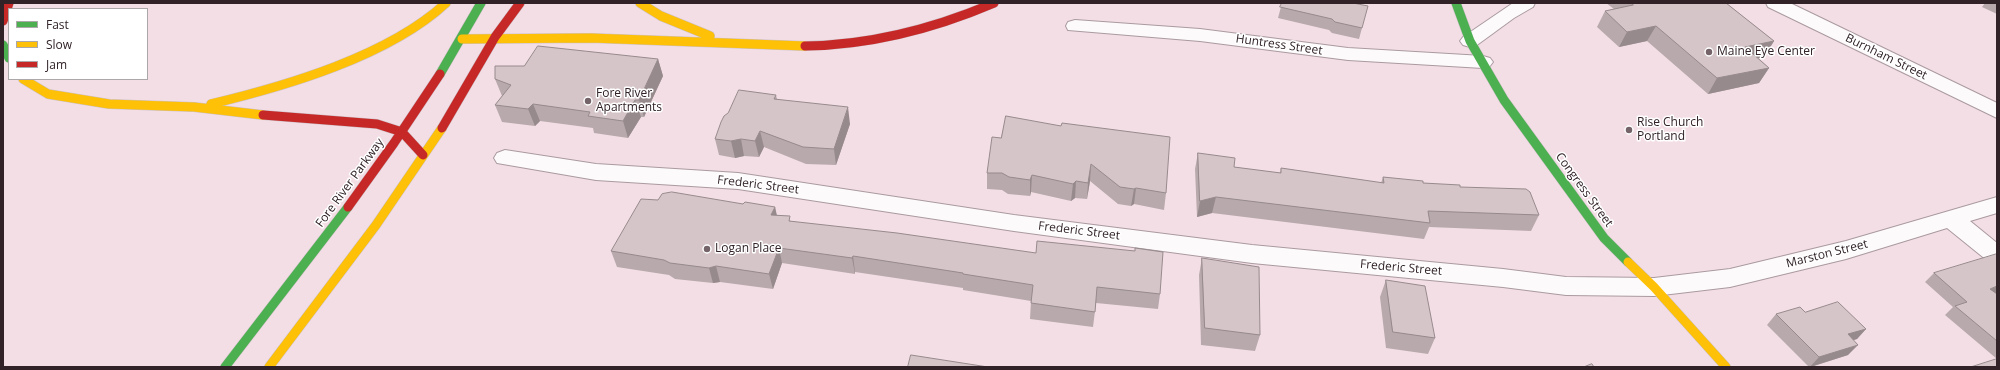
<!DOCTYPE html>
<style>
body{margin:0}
#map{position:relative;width:2000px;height:370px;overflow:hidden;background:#f3dee6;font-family:"Open Sans",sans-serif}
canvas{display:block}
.frame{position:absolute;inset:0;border:4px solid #302227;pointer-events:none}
.legend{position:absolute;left:8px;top:8px;width:140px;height:72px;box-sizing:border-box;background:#fff;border:1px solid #aca7a9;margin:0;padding:5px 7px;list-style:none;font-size:12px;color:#302227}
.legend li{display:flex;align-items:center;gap:8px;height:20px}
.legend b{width:20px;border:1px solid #aca7a9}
</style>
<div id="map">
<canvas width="2000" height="370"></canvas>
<div class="frame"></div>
<ul class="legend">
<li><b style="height:5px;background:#4caf50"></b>Fast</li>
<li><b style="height:5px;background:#ffc107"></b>Slow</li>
<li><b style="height:5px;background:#c62828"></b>Jam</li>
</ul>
</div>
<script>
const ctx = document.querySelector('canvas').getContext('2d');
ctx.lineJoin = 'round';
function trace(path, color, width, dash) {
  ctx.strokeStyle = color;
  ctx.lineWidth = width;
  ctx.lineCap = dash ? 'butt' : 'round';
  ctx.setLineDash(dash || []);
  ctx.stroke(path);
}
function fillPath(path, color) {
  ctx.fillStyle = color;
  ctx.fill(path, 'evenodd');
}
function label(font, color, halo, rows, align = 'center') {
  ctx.font = font + ' "Open Sans",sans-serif';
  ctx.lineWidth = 3;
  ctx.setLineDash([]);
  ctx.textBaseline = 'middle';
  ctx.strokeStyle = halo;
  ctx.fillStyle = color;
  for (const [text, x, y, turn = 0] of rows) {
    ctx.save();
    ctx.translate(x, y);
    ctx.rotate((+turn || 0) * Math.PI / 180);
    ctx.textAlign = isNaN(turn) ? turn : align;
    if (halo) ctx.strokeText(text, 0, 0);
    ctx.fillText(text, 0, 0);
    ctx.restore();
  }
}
const street = new Path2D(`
 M 1513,3 L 1535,3 L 1533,7 L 1514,18 L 1477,45 L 1470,47 L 1463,45 L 1460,41 L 1463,37 Z
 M 1766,3 L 1790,3 L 1997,103 L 1997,118 L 1768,7 Z
 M 1075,20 L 1200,29 L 1348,48 L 1483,56 L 1490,58 L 1493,62 L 1490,66 L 1483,68 L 1348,60 L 1200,41 L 1068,30 L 1066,26 L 1068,22 Z
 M 505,150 L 596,164 L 738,173 L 1014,215 L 1252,245 L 1503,269 L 1566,277 L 1654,278 L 1730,269 L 1846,241 L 1997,197 L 1997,213 L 1970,221 L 1997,243 L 1997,265 L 1989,262 L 1947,228 L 1846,259 L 1730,287 L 1654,296 L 1566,295 L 1503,287 L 1252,263 L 1014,231 L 738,189 L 596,180 L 497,163 L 494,158 L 497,153 Z`);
const fast = new Path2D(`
 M 1456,3 L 1470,41 L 1504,100 L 1604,238 L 1628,262
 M 3,45 L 9,58
 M 440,74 L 481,3
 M 225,367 L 348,207`);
const slow = new Path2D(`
 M 640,3 L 661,16 L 710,36
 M 462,39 L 591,38 L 805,46
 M 23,79 L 48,94 L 109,104 L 194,107 L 263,115
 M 211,104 C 286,86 389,56 446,3
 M 1628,262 L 1654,287 L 1726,367
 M 269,367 L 376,225 L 442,128`);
const jam = new Path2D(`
 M 3,21 L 9,3
 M 805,46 C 872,45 933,29 994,3
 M 263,115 L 377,124 L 402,132 L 423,155
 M 442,128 L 495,37 L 520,3
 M 348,207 L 394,143 L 440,74`);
trace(street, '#aa9aa0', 2);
trace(fast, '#cabfc3', 10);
trace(slow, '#cabfc3', 10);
trace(jam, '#cabfc3', 10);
fillPath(street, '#fdfafb');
trace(fast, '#4caf50', 9);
trace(slow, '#ffc107', 9);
trace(jam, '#c62828', 9);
fillPath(new Path2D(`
 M 1282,3 L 1362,28 L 1359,39 L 1332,33 L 1329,30 L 1278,18 Z
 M 1606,3 L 1726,3 L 1774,41 L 1764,57 L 1758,58 L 1769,68 L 1759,83 L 1708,94 L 1647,41 L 1619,47 L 1597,27 L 1605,11 L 1614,9 Z
 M 1985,3 L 1997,3 L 1997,14 L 1982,7 Z
 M 658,59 L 663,76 L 644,117 L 641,117 L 628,138 L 594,133 L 593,128 L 540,121 L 535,126 L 502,122 L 495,105 L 502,96 L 495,79 L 524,66 Z
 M 776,95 L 777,99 L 850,124 L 836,165 L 806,164 L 764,147 L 759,157 L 744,156 L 735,158 L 719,155 L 715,139 Z
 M 1006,116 L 1166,193 L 1164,210 L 1134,204 L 1131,206 L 1118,204 L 1090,181 L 1087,199 L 1075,198 L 1071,201 L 1031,192 L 1030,196 L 1008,194 L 1002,190 L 987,189 L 987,173 L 1001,138 Z
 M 1198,153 L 1234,167 L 1280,173 L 1281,168 L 1381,183 L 1383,177 L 1423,183 L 1460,187 L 1539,215 L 1531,231 L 1429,227 L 1424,239 L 1212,213 L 1197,217 L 1195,169 Z
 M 658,200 L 743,204 L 775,207 L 777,215 L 791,221 L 1160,294 L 1158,309 L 1096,303 L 1093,327 L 1030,319 L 1031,301 L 963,290 L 963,288 L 855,272 L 855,274 L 782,263 L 773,289 L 720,282 L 713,283 L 675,279 L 669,275 L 617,267 L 611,251 Z
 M 1202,258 L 1260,335 L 1255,351 L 1201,345 L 1199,275 Z
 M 1934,273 L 1996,293 L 1997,294 L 1997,359 L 1945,315 L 1953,307 L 1925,282 Z
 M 1386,280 L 1435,338 L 1428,354 L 1386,348 L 1380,297 Z
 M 1805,312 L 1866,329 L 1857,339 L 1853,340 L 1848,355 L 1811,367 L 1809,367 L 1767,325 L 1776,314 Z`), '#b8a9ac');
fillPath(new Path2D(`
 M 1656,26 L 1647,41 L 1619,47 L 1627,32 Z
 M 1774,41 L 1764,57 L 1735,63 L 1745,47 Z
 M 658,59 L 663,76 L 644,117 L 639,100 Z
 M 1769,68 L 1759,83 L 1708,94 L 1717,78 Z
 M 635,100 L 641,117 L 628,138 L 623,121 Z
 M 533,104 L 540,121 L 535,126 L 528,109 Z
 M 848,107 L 850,124 L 836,165 L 834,149 Z
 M 760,131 L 764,147 L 759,157 L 755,141 Z
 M 741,139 L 744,156 L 735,158 L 731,141 Z
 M 1091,164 L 1090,181 L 1087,199 L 1088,183 Z
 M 1032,175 L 1031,192 L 1030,196 L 1030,180 Z
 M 1076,181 L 1075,198 L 1071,201 L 1073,184 Z
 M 1136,188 L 1134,204 L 1131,206 L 1134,189 Z
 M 1216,197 L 1212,213 L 1197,217 L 1200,201 Z
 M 775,207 L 778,223 L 771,215 Z
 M 779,248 L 782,263 L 773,289 L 769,274 Z
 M 853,256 L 855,272 L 855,274 L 852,258 Z
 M 716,266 L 720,282 L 713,283 L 709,268 Z
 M 1997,286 L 1997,293 L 1980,298 L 1990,289 Z
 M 1866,329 L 1857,339 L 1838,345 L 1848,334 Z
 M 1858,345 L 1848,355 L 1810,367 L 1819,357 Z`), '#968a8c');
const building = new Path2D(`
 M 1282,3 L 1353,3 L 1368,6 L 1362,28 L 1335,22 L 1332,19 L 1280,7 Z
 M 1631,3 L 1726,3 L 1774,41 L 1745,47 L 1769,68 L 1717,78 L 1656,26 L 1627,32 L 1605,11 L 1633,5 Z
 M 538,46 L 658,59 L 639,100 L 635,100 L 623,121 L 588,116 L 590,112 L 533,104 L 528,109 L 495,105 L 511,85 L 495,79 L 495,66 L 524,66 Z
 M 739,90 L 776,95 L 774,99 L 848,107 L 834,149 L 803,147 L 760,131 L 755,141 L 741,139 L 731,141 L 715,139 L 721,122 L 724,116 L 728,113 Z
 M 1006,116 L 1061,126 L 1062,123 L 1170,137 L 1166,193 L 1136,188 L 1134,189 L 1120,187 L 1091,164 L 1088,183 L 1076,181 L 1073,184 L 1032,175 L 1030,180 L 1009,177 L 1002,173 L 987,173 L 992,137 L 1001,138 Z
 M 1198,153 L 1235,158 L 1234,167 L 1281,173 L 1281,168 L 1384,183 L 1383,177 L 1423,181 L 1423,183 L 1460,185 L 1460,187 L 1526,189 L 1530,192 L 1539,215 L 1428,211 L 1430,223 L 1216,197 L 1200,201 Z
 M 672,192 L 743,204 L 745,202 L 775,207 L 771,215 L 790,216 L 789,221 L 897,233 L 1036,253 L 1037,241 L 1135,251 L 1135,248 L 1163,252 L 1160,294 L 1097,287 L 1095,312 L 1031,303 L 1033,285 L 963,274 L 963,273 L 853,256 L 852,258 L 779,248 L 769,274 L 716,266 L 709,268 L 670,263 L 664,260 L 611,251 L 641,199 L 658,200 L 662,194 Z
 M 1997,254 L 1997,286 L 1990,289 L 1997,294 L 1997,341 L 1955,306 L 1967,302 L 1934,273 Z
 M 1202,258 L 1259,267 L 1260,335 L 1205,328 Z
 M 1386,280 L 1425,286 L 1435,338 L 1393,332 Z
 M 1838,302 L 1866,329 L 1848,334 L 1858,345 L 1819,357 L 1776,314 L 1800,307 L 1805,312 Z
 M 911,355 L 988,367 L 908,367 Z
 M 1997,359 L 1997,367 L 1971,367 Z
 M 1592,364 L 1594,367 L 1584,367 Z`);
fillPath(building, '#d6c5c8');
trace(building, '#968a8c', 1);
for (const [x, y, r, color] of [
 [1709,52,4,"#74646a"],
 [588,101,4,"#74646a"],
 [1629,130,4,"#74646a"],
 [707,249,4,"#74646a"]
]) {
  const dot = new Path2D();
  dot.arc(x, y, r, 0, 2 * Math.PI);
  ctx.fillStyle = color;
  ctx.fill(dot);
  trace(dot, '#fff', 1.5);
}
label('12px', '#302227', '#fff', [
 ["Huntress Street",1279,45,8],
 ["Burnham Street",1886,57,26],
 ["Fore River Parkway",350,183,-54],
 ["Frederic Street",758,185,7],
 ["Congress Street",1584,190,54],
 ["Frederic Street",1079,231,7],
 ["Marston Street",1827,254,-14],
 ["Frederic Street",1401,268,5]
]);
label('12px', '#302227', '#fff', [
 ["Maine Eye Center",1717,52],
 ["Fore River",596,94],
 ["Apartments",596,108],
 ["Rise Church",1637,123],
 ["Portland",1637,137],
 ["Logan Place",715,249]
], 'left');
</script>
